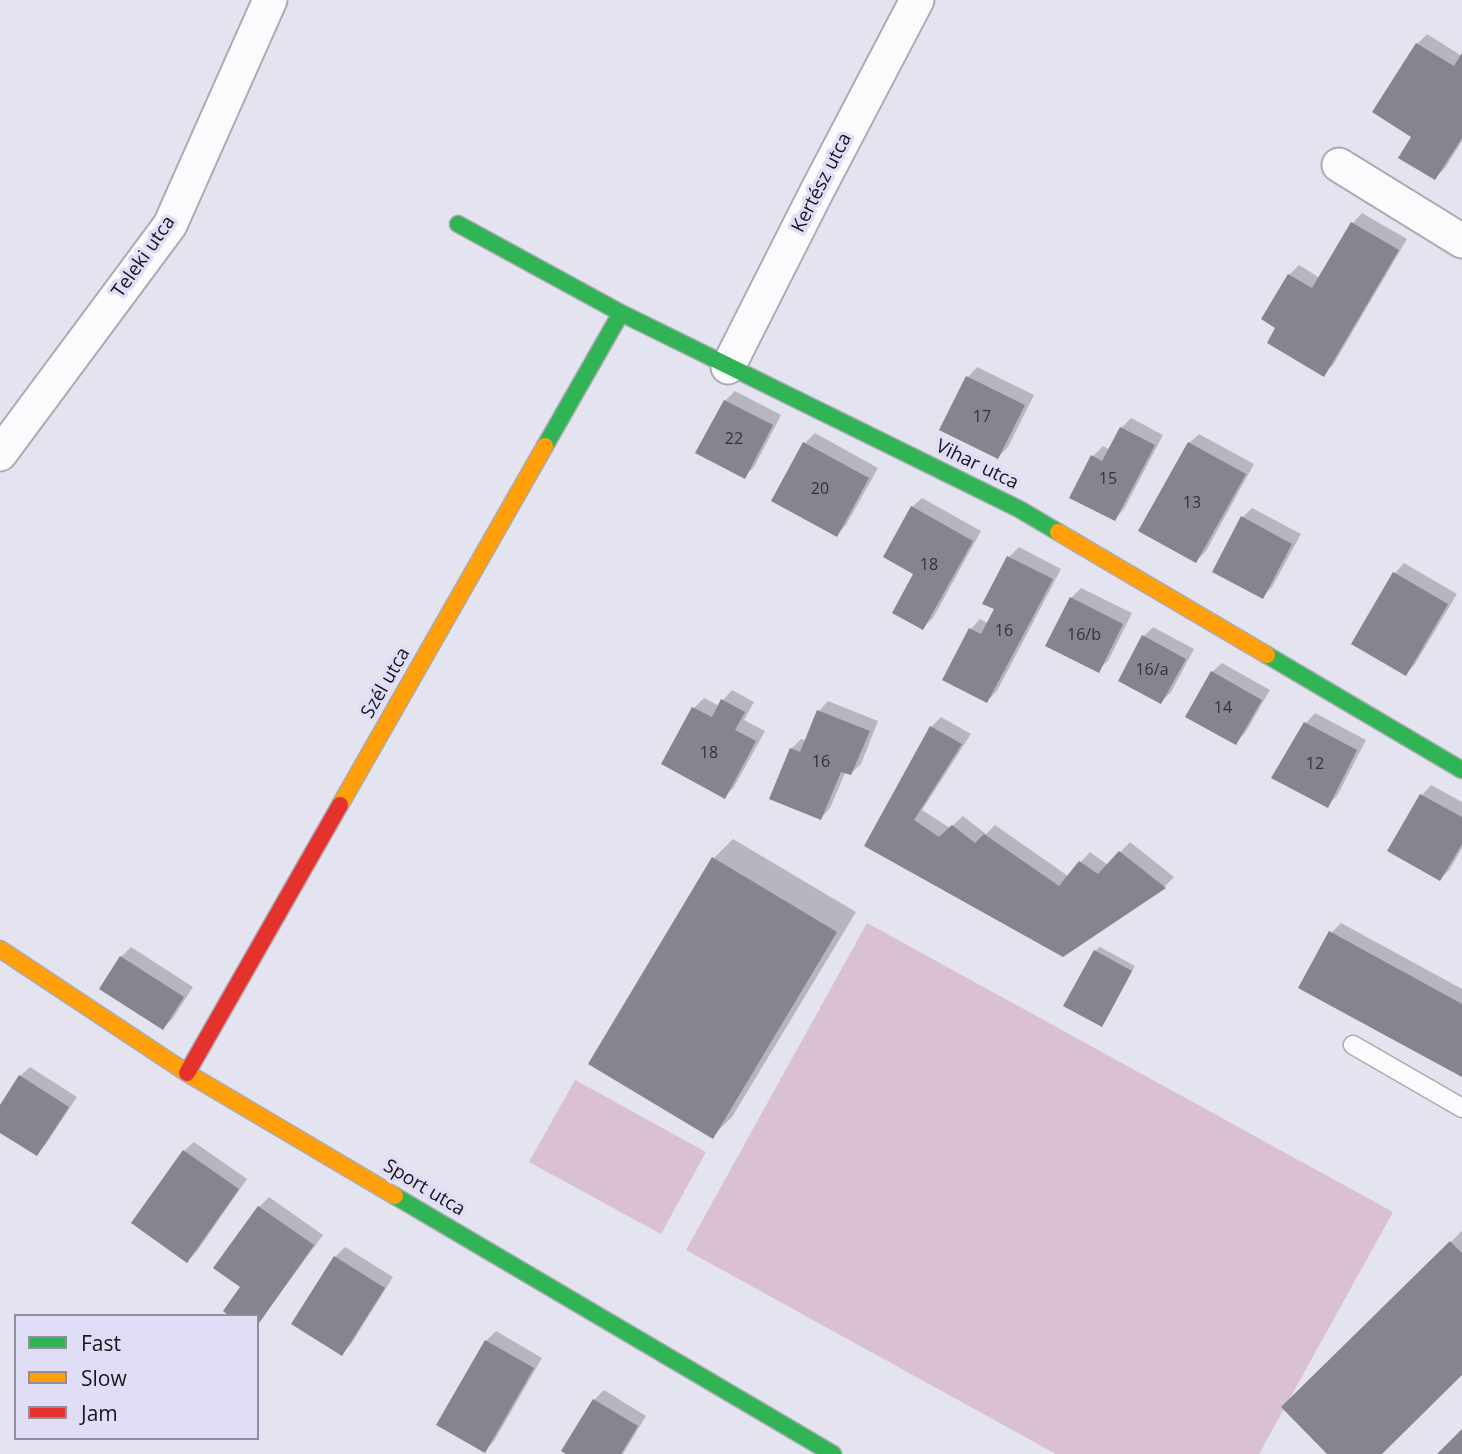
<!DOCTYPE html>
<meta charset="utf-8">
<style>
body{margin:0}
#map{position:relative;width:1462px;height:1454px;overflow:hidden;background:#e4e3f0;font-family:"Open Sans",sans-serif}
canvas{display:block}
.legend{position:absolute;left:14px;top:1314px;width:245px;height:126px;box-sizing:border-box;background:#e0ddf6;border:2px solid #908da0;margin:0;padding:9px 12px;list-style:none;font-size:21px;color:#17161e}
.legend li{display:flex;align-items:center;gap:14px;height:35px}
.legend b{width:35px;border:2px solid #908da0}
</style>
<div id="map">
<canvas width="1462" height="1454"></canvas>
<ul class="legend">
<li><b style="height:9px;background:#30b455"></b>Fast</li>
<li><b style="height:9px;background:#ff9f0a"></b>Slow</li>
<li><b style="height:9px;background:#e5322d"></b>Jam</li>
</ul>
</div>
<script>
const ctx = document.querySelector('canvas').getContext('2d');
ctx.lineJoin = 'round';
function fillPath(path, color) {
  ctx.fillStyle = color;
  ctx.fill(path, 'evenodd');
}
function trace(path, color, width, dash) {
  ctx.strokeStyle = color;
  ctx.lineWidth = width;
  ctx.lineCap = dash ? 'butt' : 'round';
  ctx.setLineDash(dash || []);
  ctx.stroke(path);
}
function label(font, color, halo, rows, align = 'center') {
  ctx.font = font + ' "Open Sans",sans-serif';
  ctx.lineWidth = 7;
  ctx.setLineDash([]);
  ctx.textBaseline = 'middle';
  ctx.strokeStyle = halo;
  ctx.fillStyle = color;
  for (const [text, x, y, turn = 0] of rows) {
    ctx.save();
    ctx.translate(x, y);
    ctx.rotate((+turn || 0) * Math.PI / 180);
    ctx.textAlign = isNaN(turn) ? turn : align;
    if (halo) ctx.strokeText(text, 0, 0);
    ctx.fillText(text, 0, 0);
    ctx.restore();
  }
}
fillPath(new Path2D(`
 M 867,923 L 1393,1212 L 1259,1454 L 1056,1454 L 686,1250 Z
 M 575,1080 L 706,1152 L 661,1234 L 529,1162 Z`), '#dac0d3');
fillPath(new Path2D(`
 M 1427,34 L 1462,56 L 1462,141 L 1445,168 L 1435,178 L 1414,136 L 1417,44 Z
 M 1362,213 L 1407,239 L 1333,365 L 1323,374 L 1289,275 L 1299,265 L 1320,278 L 1353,223 Z
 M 977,367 L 1034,395 L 1008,447 L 998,457 L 968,377 Z
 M 735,391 L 781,415 L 754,467 L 744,477 L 725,401 Z
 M 1131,418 L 1163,435 L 1124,509 L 1115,519 L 1093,456 L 1103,446 L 1110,450 L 1121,428 Z
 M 815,433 L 878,468 L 846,525 L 837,535 L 805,443 Z
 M 1199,434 L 1254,464 L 1206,551 L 1196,561 L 1189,443 Z
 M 922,498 L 981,531 L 933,618 L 923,628 L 916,573 L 912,507 Z
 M 1252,508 L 1301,534 L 1272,587 L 1262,597 L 1243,517 Z
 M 1019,547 L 1061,569 L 997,691 L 987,701 L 971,629 L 980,619 L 989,624 L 996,609 L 985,603 L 1009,557 Z
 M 1404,563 L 1457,594 L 1415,664 L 1406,674 L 1353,643 L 1395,573 Z
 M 1081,588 L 1132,613 L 1108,661 L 1098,670 L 1071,598 Z
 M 1153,627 L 1194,649 L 1171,692 L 1161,702 L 1143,637 Z
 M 1222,663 L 1270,690 L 1245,733 L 1235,743 L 1212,672 Z
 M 732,690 L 754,702 L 744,720 L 765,731 L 734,787 L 724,797 L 663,763 L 694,708 L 704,698 L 719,706 L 723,700 Z
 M 828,701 L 878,721 L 861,764 L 851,773 L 846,771 L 830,808 L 821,818 L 791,749 L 801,739 L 807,741 L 819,711 Z
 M 1315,713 L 1366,740 L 1337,796 L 1327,806 L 1306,723 Z
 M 941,717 L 971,734 L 922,810 L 950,828 L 963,816 L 986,834 L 995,825 L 1068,876 L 1090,852 L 1108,865 L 1130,842 L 1174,877 L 1164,887 L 1063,955 L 867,846 L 931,727 Z
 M 1431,785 L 1462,802 L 1462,848 L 1450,869 L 1440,879 L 1390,850 L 1422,795 Z
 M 733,839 L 856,912 L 732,1117 L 712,1137 L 714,858 Z
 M 1341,923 L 1462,989 L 1462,1075 L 1331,933 Z
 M 131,947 L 193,987 L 173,1018 L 163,1028 L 121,957 Z
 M 1100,947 L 1135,966 L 1106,1020 L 1102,1025 L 1095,951 Z
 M 30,1067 L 77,1097 L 46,1144 L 37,1154 L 0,1131 L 0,1108 L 20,1076 Z
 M 194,1142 L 247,1179 L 197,1251 L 187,1261 L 184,1151 Z
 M 269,1197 L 323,1235 L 257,1325 L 257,1316 L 242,1287 L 259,1207 Z
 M 1462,1231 L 1462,1373 L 1379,1454 L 1329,1454 L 1283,1407 Z
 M 345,1247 L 393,1277 L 351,1344 L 341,1354 L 335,1257 Z
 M 496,1331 L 542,1358 L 494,1441 L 484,1451 L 486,1341 Z
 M 604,1390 L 646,1416 L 623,1454 L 570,1454 L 594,1400 Z`), '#0003');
fillPath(new Path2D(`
 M 1416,43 L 1454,66 L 1462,53 L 1462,138 L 1435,180 L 1398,158 L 1411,137 L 1372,112 Z
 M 1351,222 L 1399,250 L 1324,377 L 1267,343 L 1275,328 L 1261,319 L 1288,274 L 1312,288 Z
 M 966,376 L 1025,405 L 998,459 L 939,430 Z
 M 724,400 L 773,425 L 745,479 L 695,453 Z
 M 1120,427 L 1155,445 L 1115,521 L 1069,498 L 1091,455 L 1102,461 Z
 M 803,442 L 869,478 L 837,537 L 771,501 Z
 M 1188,442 L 1246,474 L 1196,563 L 1138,531 Z
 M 911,506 L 973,541 L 923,630 L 892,613 L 913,574 L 883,557 Z
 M 1241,516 L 1292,544 L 1263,599 L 1212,572 Z
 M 1007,556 L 1053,579 L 987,703 L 942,680 L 969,628 L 981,634 L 994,609 L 982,604 Z
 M 1393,572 L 1448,604 L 1406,676 L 1351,644 Z
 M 1070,597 L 1123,624 L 1099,673 L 1045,646 Z
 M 1142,635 L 1186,659 L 1161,704 L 1118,681 Z
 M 1211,671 L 1262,700 L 1236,745 L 1185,717 Z
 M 721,699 L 745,712 L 735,730 L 756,741 L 725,799 L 661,764 L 692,707 L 712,717 Z
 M 817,710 L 870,731 L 851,775 L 841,772 L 821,820 L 769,799 L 790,748 L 800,752 Z
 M 1304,722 L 1357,750 L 1328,808 L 1271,778 Z
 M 930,726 L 962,744 L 914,820 L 939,837 L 952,825 L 975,843 L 984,834 L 1059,886 L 1079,861 L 1098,874 L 1119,851 L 1166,888 L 1063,957 L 864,846 Z
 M 1420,794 L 1462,817 L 1462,844 L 1440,881 L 1387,851 Z
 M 712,857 L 837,932 L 713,1139 L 588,1064 Z
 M 1329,931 L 1462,1004 L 1462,1077 L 1298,988 Z
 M 1094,950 L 1132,971 L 1102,1027 L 1063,1006 Z
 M 120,956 L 184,997 L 163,1030 L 99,989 Z
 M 19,1075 L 69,1107 L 37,1156 L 0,1133 L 0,1105 Z
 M 183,1150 L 239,1189 L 187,1263 L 131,1223 Z
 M 258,1206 L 314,1245 L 257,1326 L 257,1316 L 229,1316 L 223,1311 L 240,1287 L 213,1268 Z
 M 1450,1241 L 1462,1253 L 1462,1375 L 1382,1454 L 1327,1454 L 1281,1407 Z
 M 334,1256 L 385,1288 L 342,1356 L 291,1324 Z
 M 485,1340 L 534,1368 L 485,1453 L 436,1425 Z
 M 593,1399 L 638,1426 L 621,1454 L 566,1454 L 561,1451 Z
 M 1462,1429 L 1462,1454 L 1437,1454 Z`), '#86848c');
const lane = new Path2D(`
 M 1353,1045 L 1462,1108`);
const street = new Path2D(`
 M 1339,165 L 1462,241
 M 728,367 L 817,191 L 917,0
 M 0,454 L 170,225 L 270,0`);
const fast = new Path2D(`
 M 458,224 L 621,313 L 1019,509 L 1058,532
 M 545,446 L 621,313
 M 1267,655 L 1462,770
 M 395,1196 L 833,1454`);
const slow = new Path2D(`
 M 1058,532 L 1267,655
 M 340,805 L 545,446
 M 0,949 L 187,1073 L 395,1196`);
const jam = new Path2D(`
 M 187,1073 L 340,805`);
trace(lane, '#abaab4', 21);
trace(street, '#abaab4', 37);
trace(fast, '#abaab4', 19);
trace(slow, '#abaab4', 19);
trace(jam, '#abaab4', 19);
trace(lane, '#fbfbfd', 18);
trace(street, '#fbfbfd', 33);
trace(fast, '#30b455', 16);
trace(slow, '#ff9f0a', 16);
trace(jam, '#e5322d', 16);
label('16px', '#33323a', null, [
 ["17",982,417],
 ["22",734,439],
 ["15",1108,479],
 ["20",820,489],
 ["13",1192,503],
 ["18",929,565],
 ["16",1004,631],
 ["16/b",1084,635],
 ["16/a",1152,670],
 ["14",1223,708],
 ["18",709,753],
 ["16",821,762],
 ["12",1315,764]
]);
label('19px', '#17161e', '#e0ddf6', [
 ["Kertész utca",822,183,-63],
 ["Teleki utca",144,257,-55],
 ["Vihar utca",977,465,26],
 ["Szél utca",386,683,-60],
 ["Sport utca",424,1188,31]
]);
</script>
